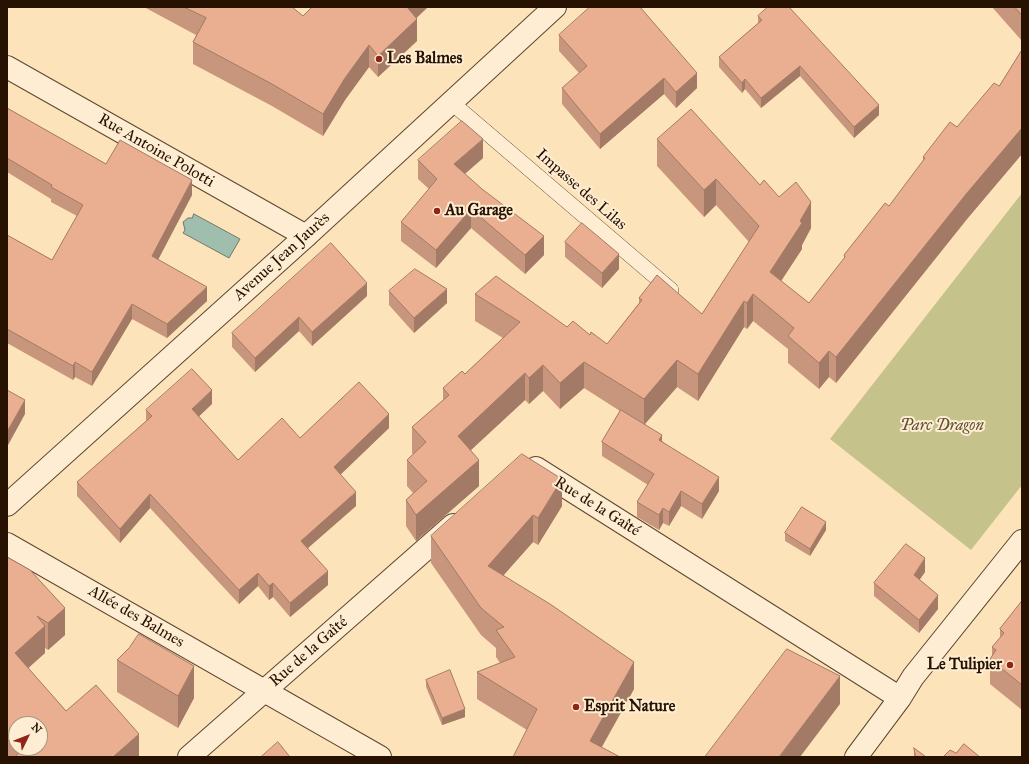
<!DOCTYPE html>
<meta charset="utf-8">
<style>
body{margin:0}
#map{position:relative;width:1029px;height:764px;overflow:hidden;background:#fde3b9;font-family:"IM FELL Great Primer",serif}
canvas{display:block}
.frame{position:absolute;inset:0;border:8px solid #271202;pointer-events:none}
.north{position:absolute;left:8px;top:716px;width:40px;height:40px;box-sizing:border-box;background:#feedd2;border:1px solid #a8957f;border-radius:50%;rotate:47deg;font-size:11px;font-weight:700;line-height:16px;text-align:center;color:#271202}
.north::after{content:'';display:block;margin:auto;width:14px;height:18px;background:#8f2418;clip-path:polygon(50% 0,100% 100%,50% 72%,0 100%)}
</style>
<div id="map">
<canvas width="1029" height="764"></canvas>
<div class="frame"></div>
<div class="north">N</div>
</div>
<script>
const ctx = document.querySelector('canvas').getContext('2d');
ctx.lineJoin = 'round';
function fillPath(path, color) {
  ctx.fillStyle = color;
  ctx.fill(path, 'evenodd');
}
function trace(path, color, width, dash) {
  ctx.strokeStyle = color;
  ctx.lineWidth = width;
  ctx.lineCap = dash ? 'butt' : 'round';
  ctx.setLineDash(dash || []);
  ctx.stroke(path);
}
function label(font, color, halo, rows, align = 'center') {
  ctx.font = font + ' "IM FELL Great Primer",serif';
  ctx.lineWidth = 4;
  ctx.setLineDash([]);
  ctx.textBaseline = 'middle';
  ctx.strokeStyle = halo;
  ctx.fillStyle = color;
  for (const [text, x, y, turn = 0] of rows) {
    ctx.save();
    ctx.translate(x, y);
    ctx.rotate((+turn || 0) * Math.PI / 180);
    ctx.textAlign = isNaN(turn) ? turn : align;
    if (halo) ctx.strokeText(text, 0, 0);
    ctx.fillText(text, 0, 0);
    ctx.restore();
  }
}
fillPath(new Path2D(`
 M 1022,193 L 1022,485 L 971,550 L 830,439 Z`), '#c5c28b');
const water = new Path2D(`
 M 194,214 L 240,239 L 229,258 L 183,233 L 185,230 L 183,222 L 188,218 L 192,218 Z`);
fillPath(water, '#9fbeae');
trace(water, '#6f7969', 1);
const service = new Path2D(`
 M 452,103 L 671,290`);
const minor = new Path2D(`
 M 7,67 L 306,236
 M 536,468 L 900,698
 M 7,544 L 380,757
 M 189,757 L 453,525
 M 856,757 L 900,698 L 913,677 L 1022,541`);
const tertiary = new Path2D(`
 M 7,505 L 306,236 L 555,7`);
trace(service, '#5c4630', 16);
trace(minor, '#5c4630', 24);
trace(tertiary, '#5c4630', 24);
trace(service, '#feedd2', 15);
trace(minor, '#feedd2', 22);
trace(tertiary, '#feedd2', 22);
fillPath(new Path2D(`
 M 144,7 L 292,7 L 303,16 L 312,7 L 428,7 L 416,18 L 417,41 L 378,77 L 369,67 L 345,100 L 323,136 L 272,106 L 193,64 L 193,42 L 196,35 Z
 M 992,7 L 1022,7 L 1022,41 Z
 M 758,16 L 879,115 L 854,138 L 800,76 L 761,108 L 745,89 L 742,93 L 719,67 L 719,57 L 758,23 Z
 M 559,35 L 697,88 L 676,108 L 664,94 L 600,149 L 562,104 L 562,88 L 579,73 L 559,51 Z
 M 1022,50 L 1022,154 L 967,219 L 836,383 L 829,377 L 819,389 L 788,363 L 788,349 L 753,321 L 747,329 L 744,327 L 698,401 L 677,387 L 645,424 L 662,441 L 719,491 L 702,519 L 681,506 L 669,526 L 663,523 L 659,530 L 637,517 L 637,502 L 648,485 L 602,456 L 602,442 L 620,411 L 584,388 L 560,409 L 543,391 L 529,404 L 525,400 L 471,450 L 479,486 L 416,541 L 406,526 L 406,500 L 413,493 L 407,486 L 407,460 L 413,454 L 412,453 L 412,427 L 443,400 L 443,388 L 465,374 L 503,338 L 475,321 L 475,294 L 567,327 L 590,335 L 607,344 L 639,303 L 639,298 L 702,314 L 749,242 L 716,205 L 704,217 L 657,166 L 657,139 L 760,185 L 779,197 L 811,228 L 802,245 L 802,249 L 781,281 L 809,303 L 844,259 L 844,255 L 889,206 L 923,162 L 923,157 L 957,127 L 999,86 Z
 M 7,108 L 106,164 L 192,195 L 158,260 L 207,301 L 167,338 L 132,319 L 92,386 L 75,377 L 73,380 L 7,343 L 7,235 L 52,260 L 77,216 L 51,202 L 51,199 L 7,172 Z
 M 483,158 L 465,174 L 544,255 L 525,274 L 471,228 L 436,268 L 401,241 L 401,222 L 429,189 L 418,179 L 418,160 Z
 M 565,242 L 619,269 L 602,288 L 565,257 Z
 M 389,291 L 447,303 L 414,333 L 389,305 Z
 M 367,296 L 312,346 L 299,331 L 255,372 L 232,347 L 232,333 Z
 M 212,404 L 199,416 L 238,460 L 300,438 L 389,428 L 340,474 L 356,506 L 308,548 L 328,585 L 290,617 L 273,597 L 269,600 L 258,586 L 239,604 L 150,508 L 120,543 L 77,496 L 77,482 L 146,421 L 146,410 Z
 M 562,506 L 538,545 L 533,542 L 503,575 L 634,689 L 602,747 L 527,730 L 477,699 L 477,672 L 500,663 L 496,657 L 496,648 L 481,635 L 431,563 L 431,536 Z
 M 826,530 L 810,556 L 785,541 L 785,533 Z
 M 7,557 L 65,635 L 48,650 L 45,648 L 45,653 L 28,668 L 66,711 L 139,757 L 7,757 Z
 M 925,572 L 919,580 L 938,609 L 919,633 L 874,596 L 874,583 Z
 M 1022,601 L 1022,710 L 990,684 L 990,659 L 992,656 L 992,647 L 1000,638 L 1000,629 Z
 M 129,648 L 194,698 L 178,728 L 117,692 L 117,660 Z
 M 426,680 L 465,717 L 442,725 L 426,687 Z
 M 914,748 L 926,757 L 914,757 Z`), '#c8967c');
fillPath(new Path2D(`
 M 406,7 L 428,7 L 406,28 Z
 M 417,19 L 417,41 L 378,77 L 378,56 Z
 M 369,45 L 369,67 L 345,100 L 323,136 L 323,114 L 345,78 Z
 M 800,66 L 800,76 L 761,108 L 761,98 Z
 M 697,73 L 697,88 L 676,108 L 676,92 Z
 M 664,78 L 664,94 L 600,149 L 600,134 Z
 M 745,79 L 745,89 L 742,93 L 742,83 Z
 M 879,105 L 879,115 L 854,138 L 854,127 Z
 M 1022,128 L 1022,154 L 967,219 L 836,383 L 836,357 L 967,193 Z
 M 483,139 L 483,158 L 454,183 L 454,164 Z
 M 716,179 L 716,205 L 704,217 L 704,190 Z
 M 192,180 L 192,195 L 152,271 L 152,256 Z
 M 811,202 L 811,228 L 802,245 L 802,249 L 770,298 L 770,272 Z
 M 471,209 L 471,228 L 436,268 L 436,250 Z
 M 544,236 L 544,255 L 525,274 L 525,255 Z
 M 619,254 L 619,269 L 602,288 L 602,273 Z
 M 367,283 L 367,296 L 312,346 L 312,332 Z
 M 207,287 L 207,301 L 167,338 L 167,324 Z
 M 447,289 L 447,303 L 414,333 L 414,318 Z
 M 753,294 L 753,321 L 747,329 L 747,303 Z
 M 744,301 L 744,327 L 698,401 L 698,374 Z
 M 132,304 L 132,319 L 92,386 L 92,372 Z
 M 299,317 L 299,331 L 255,372 L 255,358 Z
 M 829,351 L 829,377 L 819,389 L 819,363 Z
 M 677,360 L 677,387 L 644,425 L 644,399 Z
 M 75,362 L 75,377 L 73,380 L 73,366 Z
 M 584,362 L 584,388 L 560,409 L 560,383 Z
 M 543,365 L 543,391 L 529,404 L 529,378 Z
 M 525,373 L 525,400 L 458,462 L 458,436 Z
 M 212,390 L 212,404 L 192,423 L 192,409 Z
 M 25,400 L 25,414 L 7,447 L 7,432 Z
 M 389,414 L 389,428 L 334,481 L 334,467 Z
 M 662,435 L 662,450 L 659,440 Z
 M 479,460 L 479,486 L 416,541 L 416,515 Z
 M 719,477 L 719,491 L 702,519 L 702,504 Z
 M 562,479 L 562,506 L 538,545 L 538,518 Z
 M 681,491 L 681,506 L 669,526 L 669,512 Z
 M 356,492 L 356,506 L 301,554 L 301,541 Z
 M 150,494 L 150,508 L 120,543 L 120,529 Z
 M 663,508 L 663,523 L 659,530 L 659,515 Z
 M 533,515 L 533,542 L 488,593 L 488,566 Z
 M 826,522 L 826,530 L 810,556 L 810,549 Z
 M 925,558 L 925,572 L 914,588 L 914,575 Z
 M 328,571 L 328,585 L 290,617 L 290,603 Z
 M 258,573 L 258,586 L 239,604 L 239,590 Z
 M 273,583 L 273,597 L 269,600 L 269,586 Z
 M 938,595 L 938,609 L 919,633 L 919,620 Z
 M 65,608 L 65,635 L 48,650 L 48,623 Z
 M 45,626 L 45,653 L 15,680 L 15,653 Z
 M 634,662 L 634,689 L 596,757 L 590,741 Z
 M 194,666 L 194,698 L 178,728 L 178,696 Z
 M 840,676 L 840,704 L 800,757 L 779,757 Z
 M 465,709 L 465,717 L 442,725 L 442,718 Z
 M 139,734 L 139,757 L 113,757 Z`), '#a37a65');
const building = new Path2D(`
 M 184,7 L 292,7 L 303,16 L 312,7 L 407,7 L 417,19 L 378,56 L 369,45 L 345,78 L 323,114 L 272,84 L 193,42 L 206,18 Z
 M 590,7 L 640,7 L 697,73 L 676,92 L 664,78 L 600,134 L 562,88 L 587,66 L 559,35 Z
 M 768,7 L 789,7 L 879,105 L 854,127 L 800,66 L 761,98 L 745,79 L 742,83 L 719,57 L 762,20 L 758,16 Z
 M 1015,7 L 1022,7 L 1022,15 Z
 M 1022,50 L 1022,128 L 967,193 L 836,357 L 829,351 L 819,363 L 788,336 L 794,328 L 753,294 L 747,303 L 744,301 L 698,374 L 677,360 L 644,399 L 584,362 L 560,383 L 543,365 L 529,378 L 525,373 L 458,436 L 479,460 L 416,515 L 406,500 L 427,481 L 407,460 L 426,442 L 412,427 L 449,395 L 443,388 L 462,371 L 465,374 L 520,322 L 475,294 L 496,276 L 567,327 L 573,321 L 590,335 L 591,332 L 607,344 L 642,300 L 639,298 L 657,275 L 702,314 L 759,226 L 716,179 L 704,190 L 657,139 L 691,109 L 760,185 L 764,180 L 779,197 L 796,182 L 811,202 L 800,221 L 802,223 L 770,272 L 809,303 L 845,257 L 844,255 L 885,203 L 889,206 L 925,158 L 923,157 L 950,122 L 957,127 L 994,83 L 999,86 Z
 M 7,108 L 106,164 L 120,140 L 192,180 L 152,256 L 207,287 L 167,324 L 132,304 L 92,372 L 75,362 L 73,366 L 7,329 L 7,235 L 52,260 L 83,205 L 51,187 L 52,185 L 7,158 Z
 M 462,121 L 483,139 L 454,164 L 482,189 L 544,236 L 525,255 L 471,209 L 436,250 L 401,222 L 437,179 L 418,160 Z
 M 582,223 L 619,254 L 602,273 L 565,242 Z
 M 331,243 L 367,283 L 312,332 L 299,317 L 255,358 L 232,333 Z
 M 415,269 L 447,289 L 414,318 L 389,291 Z
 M 192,369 L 212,390 L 192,409 L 238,460 L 282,418 L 300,438 L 359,382 L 389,414 L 334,467 L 356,492 L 301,541 L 328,571 L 290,603 L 273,583 L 269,586 L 258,573 L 239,590 L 150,494 L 120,529 L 77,482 L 152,416 L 146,410 Z
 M 7,390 L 25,400 L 7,432 Z
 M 621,410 L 662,435 L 659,440 L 719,477 L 702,504 L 681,491 L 669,512 L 663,508 L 659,515 L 637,502 L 654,474 L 602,442 Z
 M 522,454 L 562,479 L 538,518 L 533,515 L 488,566 L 550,604 L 634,662 L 590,741 L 620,757 L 513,757 L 537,709 L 477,672 L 515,657 L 496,630 L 504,627 L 481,608 L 431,536 Z
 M 802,507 L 826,522 L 810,549 L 785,533 Z
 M 906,544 L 925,558 L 914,575 L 938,595 L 919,620 L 874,583 Z
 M 7,557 L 30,570 L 65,608 L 48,623 L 37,616 L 45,626 L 15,653 L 66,711 L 96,685 L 139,734 L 113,757 L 15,757 L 20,752 L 7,739 ZM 16,724 L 40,724 L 40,748 L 16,748 Z
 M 1022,601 L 1022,685 L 990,659 L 996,650 L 992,647 L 1004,633 L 1000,629 Z
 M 139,634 L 194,666 L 178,696 L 117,660 L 129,648 Z
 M 787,649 L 840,676 L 779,757 L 705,757 Z
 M 450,670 L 465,709 L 442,718 L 426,680 Z
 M 278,742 L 290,757 L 261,757 Z
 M 964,744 L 980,757 L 943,757 L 950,750 L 956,753 Z
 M 914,748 L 926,757 L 916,757 Z`);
fillPath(building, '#e9af90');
trace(building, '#a37a65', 1);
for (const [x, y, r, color] of [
 [379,59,4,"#8f2418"],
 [437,211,4,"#8f2418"],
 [1010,665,4,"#8f2418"],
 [576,707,4,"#8f2418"]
]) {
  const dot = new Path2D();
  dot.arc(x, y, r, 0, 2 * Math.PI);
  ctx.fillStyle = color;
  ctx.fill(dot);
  trace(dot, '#feedd2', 1.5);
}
label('bold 16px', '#271202', '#feedd2', [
 ["Les Balmes",387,59],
 ["Au Garage",445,211],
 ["Le Tulipier",1002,665,"right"],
 ["Esprit Nature",584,707]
], 'left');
label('16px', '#271202', '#feedd2', [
 ["Rue Antoine Polotti",156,151,30],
 ["Impasse des Lilas",581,190,41],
 ["Avenue Jean Jaurès",282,257,-42],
 ["Rue de la Gaîté",597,507,32],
 ["Allée des Balmes",136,617,30],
 ["Rue de la Gaîté",309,652,-41]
]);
label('italic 16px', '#5e5032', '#feedd2', [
 ["Parc Dragon",942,426]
]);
</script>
